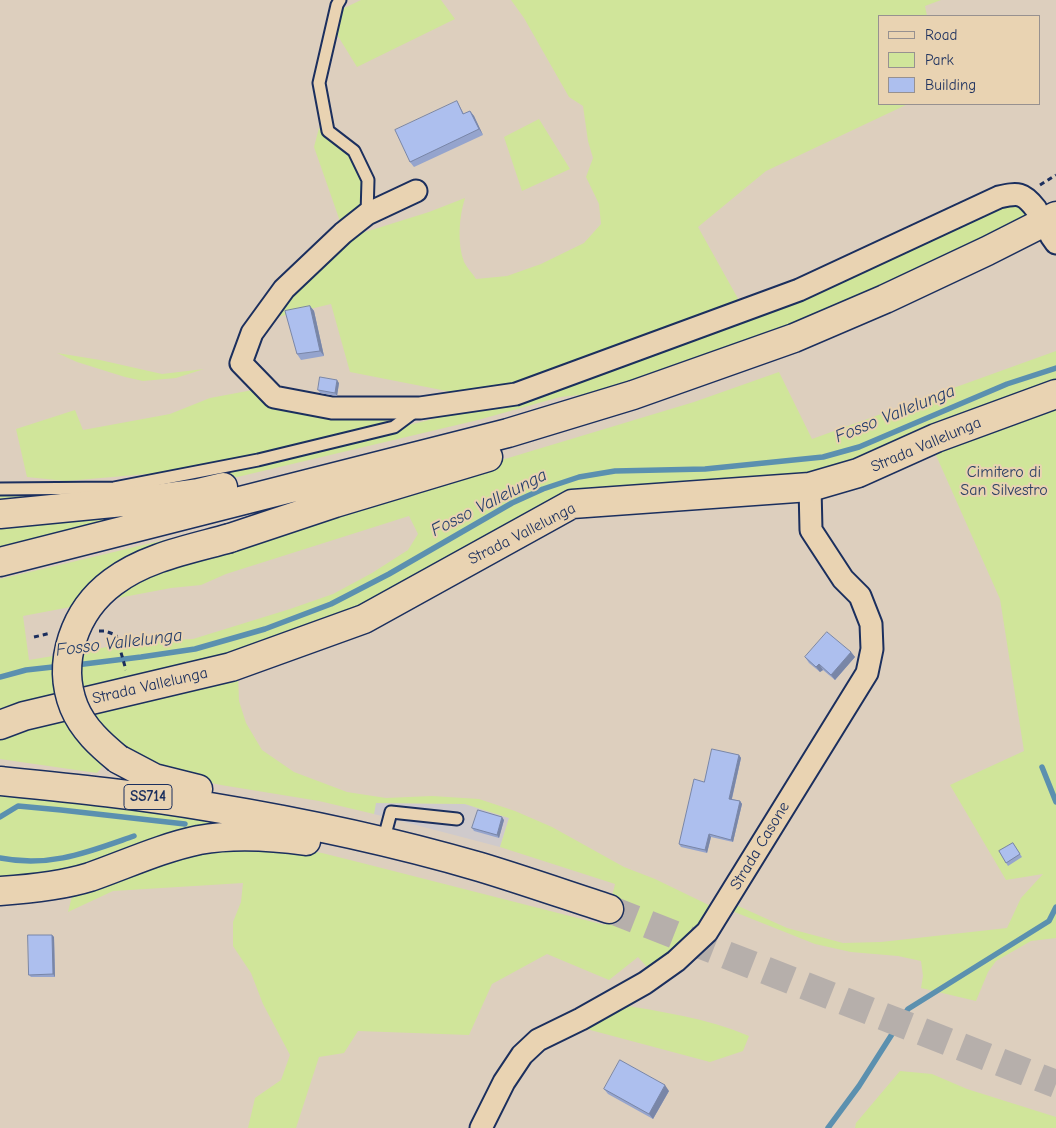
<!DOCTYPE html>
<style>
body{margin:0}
#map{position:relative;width:1056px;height:1128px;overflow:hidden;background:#ddcfbe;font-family:"Comic Neue",sans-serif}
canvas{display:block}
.legend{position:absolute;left:878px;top:15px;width:162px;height:90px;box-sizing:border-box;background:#e9d3b2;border:1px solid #979190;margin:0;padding:6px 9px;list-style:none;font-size:15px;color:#1b2f5e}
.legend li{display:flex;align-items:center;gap:10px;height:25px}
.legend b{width:25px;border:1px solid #979190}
</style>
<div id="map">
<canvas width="1056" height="1128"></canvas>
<ul class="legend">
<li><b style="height:6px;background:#e9d3b2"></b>Road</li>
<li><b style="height:14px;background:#d0e59a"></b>Park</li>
<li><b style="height:14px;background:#adbfee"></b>Building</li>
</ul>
</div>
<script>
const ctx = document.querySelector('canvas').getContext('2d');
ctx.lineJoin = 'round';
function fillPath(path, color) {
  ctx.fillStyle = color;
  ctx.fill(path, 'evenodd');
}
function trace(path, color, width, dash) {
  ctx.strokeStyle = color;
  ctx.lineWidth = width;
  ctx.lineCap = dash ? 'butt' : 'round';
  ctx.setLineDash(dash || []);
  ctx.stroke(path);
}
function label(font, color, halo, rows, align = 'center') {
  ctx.font = font + ' "Comic Neue",sans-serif';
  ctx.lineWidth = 4;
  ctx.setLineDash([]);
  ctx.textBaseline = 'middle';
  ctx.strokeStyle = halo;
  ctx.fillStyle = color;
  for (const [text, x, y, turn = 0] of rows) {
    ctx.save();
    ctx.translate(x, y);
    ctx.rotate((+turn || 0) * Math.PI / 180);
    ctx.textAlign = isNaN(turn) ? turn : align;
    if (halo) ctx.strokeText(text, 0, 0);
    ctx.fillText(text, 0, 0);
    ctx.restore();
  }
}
fillPath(new Path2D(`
 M 375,803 L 465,804 L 509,818 L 500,847 L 374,814 Z`), '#cfcacc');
fillPath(new Path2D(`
 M 361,0 L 441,0 L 455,19 L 357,67 L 333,28 L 338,11 Z
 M 511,0 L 941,0 L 925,6 L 927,16 L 880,16 L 880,104 L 908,104 L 766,171 L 698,227 L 741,304 L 508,388 L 462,394 L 350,372 L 331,304 L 273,318 L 349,237 L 429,212 L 465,198 C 459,217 457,243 464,262 C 467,268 473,274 476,279 L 507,276 L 541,264 L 584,243 L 601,224 L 599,204 L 586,177 L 593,158 L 588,141 L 583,106 L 569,97 L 524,18 Z
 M 539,119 L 570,169 L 522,191 L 504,137 Z
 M 319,128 C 330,137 350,150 357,162 C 366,176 364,196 363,212 L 342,227 L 314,147 Z
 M 1017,204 L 1032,213 L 898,281 L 779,332 L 608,392 L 560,397 L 478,420 L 195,487 L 0,506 L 0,494 L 68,495 L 254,464 L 552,389 L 1004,205 Z
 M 1056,351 L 1056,385 L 816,480 L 570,499 L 337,622 L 0,721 L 0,579 L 198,532 L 203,550 L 694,402 L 779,372 L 812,439 ZM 409,516 L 418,534 L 408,550 L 372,573 L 333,594 L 290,609 L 193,639 L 137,642 L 29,660 L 23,616 L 171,588 L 201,585 L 226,574 Z
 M 57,353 L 100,360 L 162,374 L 204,369 L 176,378 L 143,381 L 125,377 L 77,362 Z
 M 258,389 L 404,410 L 394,422 L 280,449 L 171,472 L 66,481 L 27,477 L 16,429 L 75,410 L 83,430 L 170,414 L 210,398 Z
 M 1056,407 L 1056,938 L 1031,941 L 996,961 L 988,972 L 976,1001 L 921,988 L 923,976 L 921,961 L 898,956 L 851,952 L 815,944 L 732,911 L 736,905 L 787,928 L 843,943 L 881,942 L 1007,928 L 1021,898 L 1043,874 L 1006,880 L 950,785 L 1024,751 L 1000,599 L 935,453 Z
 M 100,516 L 135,517 L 0,552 L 0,526 Z
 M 238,673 L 239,701 L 246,723 L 262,750 L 294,772 L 347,792 L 386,798 L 432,796 L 479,799 L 515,811 L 552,827 L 624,867 L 655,879 L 717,909 L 652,973 L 638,957 L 609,980 L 547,954 L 492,984 L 469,1035 L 358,1031 L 344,1053 L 319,1057 L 296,1128 L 248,1128 L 255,1098 L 281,1080 L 290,1055 L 263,1004 L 251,973 L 233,946 L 233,922 L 241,902 L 243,883 L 113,891 L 68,912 L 72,896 L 197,850 L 279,847 L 322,853 L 362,863 L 605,925 L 615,884 L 500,847 L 509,818 L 465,804 L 376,803 L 374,814 L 319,801 L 221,785 L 170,774 L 125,750 L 95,720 L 91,711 Z
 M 61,717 C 73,736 87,751 103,766 L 97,773 L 0,759 L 0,735 Z
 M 0,796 L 139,810 L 208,821 L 211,825 L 90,866 L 0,881 Z
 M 617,1004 C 662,1012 707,1018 749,1036 L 743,1051 L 710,1062 L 579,1027 Z
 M 900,1071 L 932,1074 L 967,1089 L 1056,1117 L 1056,1128 L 855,1128 L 856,1123 Z`), '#d0e59a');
trace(new Path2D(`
 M 76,665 L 141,657 L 195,649 L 265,629 L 331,604 L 389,574 L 512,503 L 543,489 L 579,477 L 615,471 L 705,469 L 823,457 L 859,447 L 1007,384 L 1056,368
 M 0,677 L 26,670 L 62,666
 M 1042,767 L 1056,802
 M 0,817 L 18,806 L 61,810 L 185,824
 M 0,858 C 50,868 88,852 134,836
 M 828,1128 L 859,1086 L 908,1009 L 1049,921 L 1056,907`), '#5b90af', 5.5);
trace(new Path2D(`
 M 609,909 L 1056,1084`), '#b6afab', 28, [28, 14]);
const lane = new Path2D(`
 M 340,0 L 337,5 L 319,83 L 328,131 L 354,151 L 368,180 L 367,214
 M 0,489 L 114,488 L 258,460 L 394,427 L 418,409
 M 383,842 L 391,812 L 457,819`);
const street = new Path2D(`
 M 416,191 L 367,214 L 343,233 L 284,289 L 252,333 L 241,363 L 274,397 L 332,408 L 420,408 L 516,394 L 799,290 L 999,197 C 1018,193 1023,192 1036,209
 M 1051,236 L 1056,243
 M 481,1128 L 504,1082 L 522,1055 L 538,1040 L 581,1019 L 645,983 L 676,961 L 707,932 L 867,673 L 872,649 L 871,624 L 860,596 L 843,579 L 811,530 L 810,487`);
const secondary = new Path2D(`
 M 0,725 L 24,716 L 231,667 L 364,619 L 572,504 L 810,487 L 858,473 L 936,438 L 1056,394`);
const highway = new Path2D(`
 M 0,514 L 154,499 L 198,493 L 223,487
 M 230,538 L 335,503 L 488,457
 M 0,562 L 508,433 L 633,395 L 794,338 L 885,299 L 987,251 L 1056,216
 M 118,759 L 154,778 L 198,789
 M 0,781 C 70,788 141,795 210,807 C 301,822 391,841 480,867 C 523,880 566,895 609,909
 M 0,891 C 31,889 61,886 90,877 C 127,864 161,848 199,840 C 233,834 271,836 306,841`);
trace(lane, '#1b2f5e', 15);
trace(street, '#1b2f5e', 25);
trace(secondary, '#1b2f5e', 31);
trace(highway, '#1b2f5e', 31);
trace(new Path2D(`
 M 1040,185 L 1056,175
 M 99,631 L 105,631 L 116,635 L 126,670
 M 34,637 L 51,633`), '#1b2f5e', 3, [5, 4]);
trace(lane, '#e9d3b2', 11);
trace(street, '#e9d3b2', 21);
trace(secondary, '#e9d3b2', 28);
trace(highway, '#e9d3b2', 28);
const highwayBridge = new Path2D(`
 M 118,759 C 101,745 83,729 74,707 C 56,662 75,610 113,582 C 146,557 191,549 230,538`);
trace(highwayBridge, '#1b2f5e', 31, []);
trace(highwayBridge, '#e9d3b2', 28);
fillPath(new Path2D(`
 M 457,101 L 464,114 L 470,111 L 474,116 L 483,135 L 414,167 L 410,162 Z
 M 310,306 L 314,311 L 324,356 L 301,360 L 297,354 Z
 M 339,383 L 337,396 L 320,393 L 318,390 Z
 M 851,652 L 855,657 L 835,680 L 823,670 L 820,672 L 809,663 L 805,657 Z
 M 739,755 L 741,758 L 732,799 L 740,801 L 742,804 L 733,842 L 711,837 L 707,853 L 681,847 L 679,844 Z
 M 504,820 L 499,838 L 474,831 L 472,828 Z
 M 1013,843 L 1022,857 L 1008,866 L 999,851 Z
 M 52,935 L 54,937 L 55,977 L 31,977 L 29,975 Z
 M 604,1089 L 669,1091 L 653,1119 L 608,1094 Z`), '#95a4cd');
fillPath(new Path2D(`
 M 470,111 L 474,116 L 483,135 L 479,129 Z
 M 310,306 L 314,311 L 324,356 L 320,351 Z
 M 337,380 L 339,383 L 337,396 L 335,393 Z
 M 851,652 L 855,657 L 835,680 L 831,675 Z
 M 819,664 L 823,670 L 820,672 L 816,667 Z
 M 739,755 L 741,758 L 731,802 L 729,799 Z
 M 740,801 L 742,804 L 733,842 L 731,840 Z
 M 502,817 L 504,820 L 499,838 L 497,835 Z
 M 709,834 L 711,837 L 707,853 L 705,850 Z
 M 52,935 L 54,937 L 55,977 L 53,974 Z
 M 665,1085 L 669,1091 L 653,1119 L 649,1114 Z`), '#7986a7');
const building = new Path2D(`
 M 457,101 L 463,114 L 470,111 L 479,129 L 410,162 L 395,130 Z
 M 310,306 L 320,351 L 297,354 L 285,311 Z
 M 320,377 L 337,380 L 335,393 L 318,390 Z
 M 827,632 L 851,652 L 831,675 L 819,664 L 816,667 L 805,657 Z
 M 712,749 L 739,755 L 729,799 L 740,801 L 731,840 L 709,834 L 705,850 L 679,844 L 694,779 L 704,782 Z
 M 478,810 L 502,817 L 497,835 L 472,828 Z
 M 1013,843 L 1020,854 L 1006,863 L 999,851 Z
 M 28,935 L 52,935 L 53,974 L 29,975 Z
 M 620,1060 L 665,1085 L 649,1114 L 604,1089 Z`);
fillPath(building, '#adbfee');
trace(building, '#7986a7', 1);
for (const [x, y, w] of [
 [148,797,48]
]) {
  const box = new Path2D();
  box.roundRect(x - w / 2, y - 12.5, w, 25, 4);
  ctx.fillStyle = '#e9d3b2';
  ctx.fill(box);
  trace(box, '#1b2f5e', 1);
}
label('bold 15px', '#1b2f5e', null, [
 ["SS714",148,797]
]);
label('16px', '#1b2f5e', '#e9d3b2', [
 ["Strada Vallelunga",926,445,-23],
 ["Strada Vallelunga",522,534,-27],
 ["Strada Vallelunga",150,686,-13],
 ["Strada Casone",760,846,-59]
]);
label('16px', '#2d4164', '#e9d3b2', [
 ["Cimitero di",1004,472],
 ["San Silvestro",1004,490]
]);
label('italic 18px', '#263f6c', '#e9d3b2', [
 ["Fosso Vallelunga",895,414,-22],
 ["Fosso Vallelunga",489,503,-27],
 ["Fosso Vallelunga",119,643,-7]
]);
</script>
